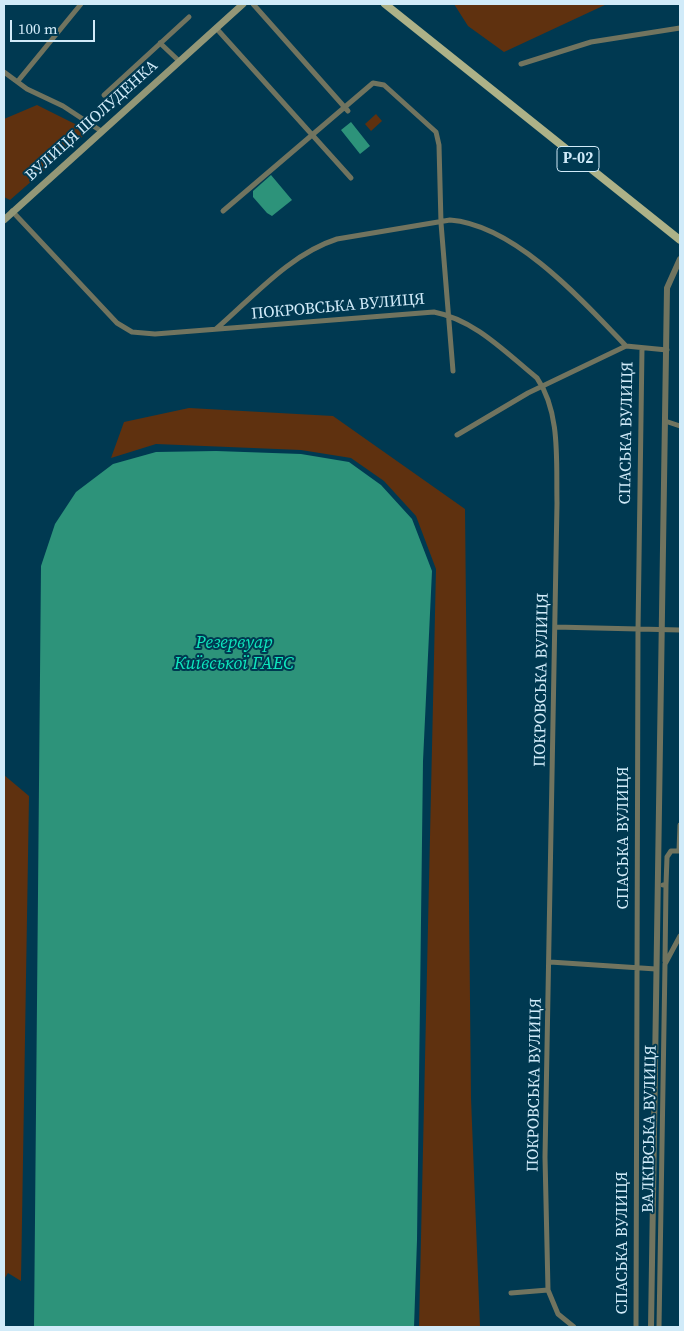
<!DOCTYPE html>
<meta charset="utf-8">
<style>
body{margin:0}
#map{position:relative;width:684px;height:1331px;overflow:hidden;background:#003951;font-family:"Source Serif 4",serif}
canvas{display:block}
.frame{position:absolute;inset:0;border:5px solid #d1ebf9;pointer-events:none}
.scale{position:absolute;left:10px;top:20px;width:85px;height:22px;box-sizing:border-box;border:2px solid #d1ebf9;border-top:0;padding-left:6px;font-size:15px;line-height:18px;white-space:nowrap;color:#d1ebf9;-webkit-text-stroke:4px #003951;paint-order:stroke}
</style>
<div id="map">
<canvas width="684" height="1331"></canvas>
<div class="frame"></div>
<div class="scale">100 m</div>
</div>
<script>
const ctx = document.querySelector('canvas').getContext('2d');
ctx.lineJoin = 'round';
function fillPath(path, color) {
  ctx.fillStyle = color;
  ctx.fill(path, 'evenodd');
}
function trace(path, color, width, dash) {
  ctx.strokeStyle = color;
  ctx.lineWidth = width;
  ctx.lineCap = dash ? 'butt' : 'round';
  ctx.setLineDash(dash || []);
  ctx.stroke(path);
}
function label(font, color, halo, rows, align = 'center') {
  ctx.font = font + ' "Source Serif 4",serif';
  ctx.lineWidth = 4;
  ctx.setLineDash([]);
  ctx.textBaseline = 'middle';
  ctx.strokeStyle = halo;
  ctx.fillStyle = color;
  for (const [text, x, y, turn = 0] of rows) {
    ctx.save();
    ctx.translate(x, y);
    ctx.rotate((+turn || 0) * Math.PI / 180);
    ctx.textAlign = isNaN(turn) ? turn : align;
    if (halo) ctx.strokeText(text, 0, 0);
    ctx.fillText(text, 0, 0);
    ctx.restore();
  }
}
fillPath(new Path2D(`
 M 454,4 L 607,4 L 504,52 L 468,26 Z
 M 37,105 L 89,131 L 10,200 L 4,197 L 4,119 Z
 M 376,114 L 382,121 L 371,131 L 365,124 Z
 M 189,408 L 333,416 L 465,509 L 471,1098 L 480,1327 L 419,1327 L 436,569 L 416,516 L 384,481 L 351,458 L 301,450 L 156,444 L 111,458 L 124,422 Z
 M 4,775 L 29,796 L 21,1281 L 8,1273 L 4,1279 Z`), '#5f310f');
fillPath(new Path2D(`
 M 351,122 L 370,146 L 360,154 L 341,130 Z
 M 271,175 L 292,200 L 272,216 L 267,213 L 253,197 L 253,191 Z
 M 216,451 L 301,454 L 349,462 L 381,485 L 412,519 L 432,571 L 423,761 L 417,1240 L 414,1327 L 34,1327 L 41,566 L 55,524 L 76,492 L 113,464 L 156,452 Z`), '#2d937a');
trace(new Path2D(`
 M 253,4 L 348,111
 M 216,28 L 351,178
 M 160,43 L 179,61
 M 521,64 L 591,42 L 680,28
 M 4,72 L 27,89 L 63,106 L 101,131
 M 18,81 L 81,4
 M 104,95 L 189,17
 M 12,211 L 117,323 L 132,332 L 155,334 L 434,312 C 475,320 505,352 537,378 C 561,413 556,462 557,503 L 545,1157 L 548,1290 L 558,1314 L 574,1327
 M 223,211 L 373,83 L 384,85 L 436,132 L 439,145 L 441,223 L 453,371
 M 216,329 C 253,297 290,254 337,239 L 450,220 C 515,225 583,301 626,346
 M 665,421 L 680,426
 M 457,435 L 528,393 L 626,346 L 667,350
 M 555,627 L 680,630
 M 679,851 L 680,825
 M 663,885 L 666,885 L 667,857 L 671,851 L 680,851
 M 665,961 L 666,885
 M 550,962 L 656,969
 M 511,1293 L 548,1290
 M 636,1327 L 638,631 L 642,348
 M 659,1327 L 665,964 L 680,936`), '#71745f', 5);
trace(new Path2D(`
 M 651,1327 L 667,288 L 680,259`), '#71745f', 6);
trace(new Path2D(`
 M 4,220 L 243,4`), '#939777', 7);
trace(new Path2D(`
 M 385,4 L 680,240`), '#adb288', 8);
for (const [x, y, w] of [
 [578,159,42]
]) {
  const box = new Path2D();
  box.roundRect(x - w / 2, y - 12.5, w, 25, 4);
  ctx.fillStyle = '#003951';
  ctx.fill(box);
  trace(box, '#d1ebf9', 1);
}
label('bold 15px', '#d1ebf9', null, [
 ["Р-02",578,159]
]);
label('16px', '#d1ebf9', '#003951', [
 ["ВУЛИЦЯ ШОЛУДЕНКА",92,121,-42],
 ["ПОКРОВСЬКА ВУЛИЦЯ",338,307,-5],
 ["СПАСЬКА ВУЛИЦЯ",627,433,-89],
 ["ПОКРОВСЬКА ВУЛИЦЯ",542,680,-89],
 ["СПАСЬКА ВУЛИЦЯ",624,838,-90],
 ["ПОКРОВСЬКА ВУЛИЦЯ",535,1085,-89],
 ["ВАЛКІВСЬКА ВУЛИЦЯ",650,1129,-89],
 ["СПАСЬКА ВУЛИЦЯ",623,1243,-90]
]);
label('italic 18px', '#0ee7bd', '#003951', [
 ["Резервуар",234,643],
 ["Київської ГАЕС",234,664]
]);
</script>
